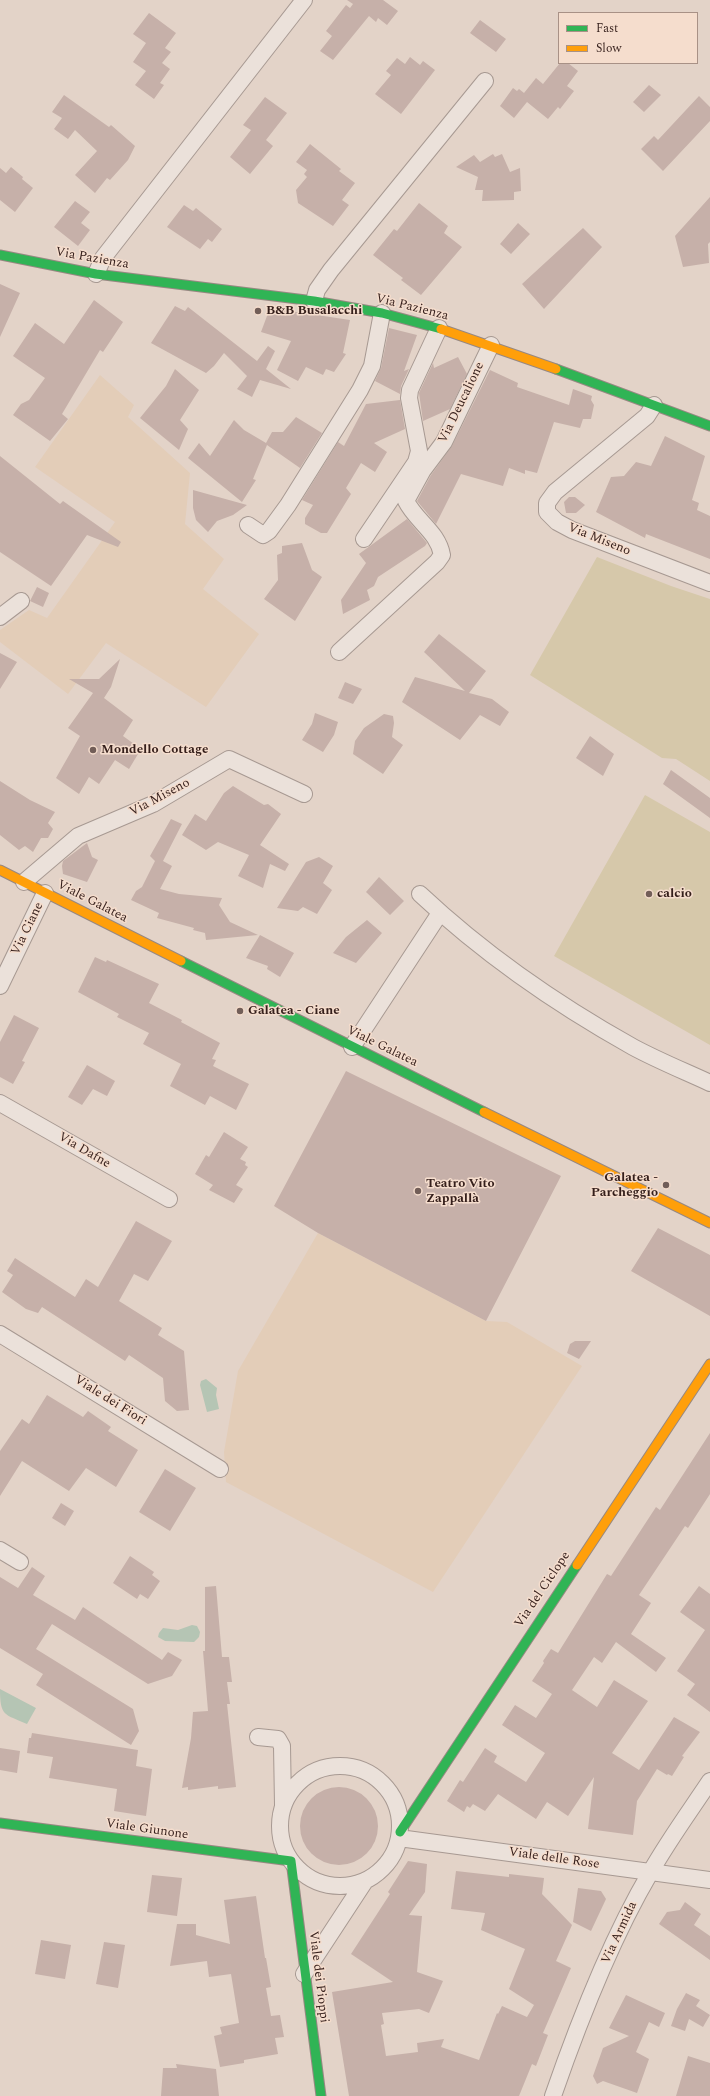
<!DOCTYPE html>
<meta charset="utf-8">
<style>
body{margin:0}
#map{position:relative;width:710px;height:2096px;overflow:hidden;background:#e3d3c8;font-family:Spectral,serif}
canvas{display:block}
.legend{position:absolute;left:558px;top:12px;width:140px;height:52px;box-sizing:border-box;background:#f5ddcd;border:1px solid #a89186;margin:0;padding:5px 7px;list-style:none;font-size:12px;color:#351f1b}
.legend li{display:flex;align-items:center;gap:8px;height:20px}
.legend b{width:20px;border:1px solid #a89186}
</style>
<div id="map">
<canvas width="710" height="2096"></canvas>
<ul class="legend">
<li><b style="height:5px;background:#30b455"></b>Fast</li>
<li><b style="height:5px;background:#ff9f0a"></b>Slow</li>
</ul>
</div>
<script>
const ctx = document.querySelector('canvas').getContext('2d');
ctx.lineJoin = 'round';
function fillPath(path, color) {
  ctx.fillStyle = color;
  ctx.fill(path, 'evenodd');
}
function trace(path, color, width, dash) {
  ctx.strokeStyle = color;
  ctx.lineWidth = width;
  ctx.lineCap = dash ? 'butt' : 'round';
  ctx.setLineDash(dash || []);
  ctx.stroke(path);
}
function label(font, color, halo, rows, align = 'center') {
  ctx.font = font + ' Spectral,serif';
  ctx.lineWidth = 3;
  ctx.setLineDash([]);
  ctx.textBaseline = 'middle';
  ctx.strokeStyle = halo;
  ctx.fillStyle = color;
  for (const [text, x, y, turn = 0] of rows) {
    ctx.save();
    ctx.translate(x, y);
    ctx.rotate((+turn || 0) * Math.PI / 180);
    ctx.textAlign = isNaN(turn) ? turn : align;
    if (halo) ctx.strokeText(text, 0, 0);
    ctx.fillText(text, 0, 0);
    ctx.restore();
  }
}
fillPath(new Path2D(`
 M 100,375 L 134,405 L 128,417 L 190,473 L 185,524 L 224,559 L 203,589 L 259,634 L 206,707 L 106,643 L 68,694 L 0,642 L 0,630 L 29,610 L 47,618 L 115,522 L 35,467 Z
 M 318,1233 L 486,1321 L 507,1322 L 582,1366 L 433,1592 L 226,1482 L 224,1452 L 238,1371 Z`), '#e3cdb8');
fillPath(new Path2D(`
 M 597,557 L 671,586 L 710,599 L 710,781 L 676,759 L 662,758 L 530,675 Z
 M 645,795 L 710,832 L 710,1045 L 554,956 Z`), '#d6c8aa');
fillPath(new Path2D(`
 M 206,1379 L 217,1388 L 216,1395 L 219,1409 L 207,1412 L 200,1385 L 201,1381 Z
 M 192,1625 L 197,1626 L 200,1632 L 199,1637 L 194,1642 L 165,1641 L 158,1637 L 159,1633 L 163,1628 L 178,1630 Z
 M 0,1689 L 36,1708 L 27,1724 C 4,1714 0,1716 0,1689 Z`), '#b5c5b4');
fillPath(new Path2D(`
 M 347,0 L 383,0 L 398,11 L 387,25 L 378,18 L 376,22 L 369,16 L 333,60 L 320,51 L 332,36 L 326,31 L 346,5 L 350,8 L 353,4 Z
 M 149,13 L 176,33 L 165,48 L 171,52 L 162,63 L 170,69 L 160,83 L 164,85 L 154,99 L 135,85 L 146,71 L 133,62 L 146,43 L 133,34 Z
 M 480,20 L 506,39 L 496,52 L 470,33 Z
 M 410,57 L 420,65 L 423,61 L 435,70 L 401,114 L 375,94 L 391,75 L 386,71 L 397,58 L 405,64 Z
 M 560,63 L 568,63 L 578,71 L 567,86 L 574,91 L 560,109 L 558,107 L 548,119 L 527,102 L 514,118 L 500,106 L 513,88 L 517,91 L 519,89 L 524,93 L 536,78 L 543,84 Z
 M 649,85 L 661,95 L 644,112 L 633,102 Z
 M 64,95 L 109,127 L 111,125 L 135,146 L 128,160 L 110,180 L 107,178 L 95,193 L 75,175 L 97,151 L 75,130 L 68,139 L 54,129 L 62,118 L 52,112 Z
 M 699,96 L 710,107 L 710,121 L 663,171 L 641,149 L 654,136 L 658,140 Z
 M 265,97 L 287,113 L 266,140 L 273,146 L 250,174 L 230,157 L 251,130 L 243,125 Z
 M 310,144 L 341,169 L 339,171 L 355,183 L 342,200 L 349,205 L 333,226 L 298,203 L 296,190 L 307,177 L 304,174 L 307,170 L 296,162 Z
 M 493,154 L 495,157 L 502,154 L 510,172 L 520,168 L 521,191 L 514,192 L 514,200 L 482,201 L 483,190 L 475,190 L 478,177 L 456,167 L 474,155 L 480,162 Z
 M 11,167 L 23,177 L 22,179 L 33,188 L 15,212 L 0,200 L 0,168 L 6,173 Z
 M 710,197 L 710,242 L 708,244 L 709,263 L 683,267 L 675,236 Z
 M 75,201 L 90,212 L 81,223 L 90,230 L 78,246 L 54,227 Z
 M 419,203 L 448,226 L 444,233 L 462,247 L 421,295 L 401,280 L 403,278 L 395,272 L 396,270 L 395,272 L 373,255 L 394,229 L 397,231 Z
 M 184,205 L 193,211 L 196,208 L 222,229 L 212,242 L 208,239 L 200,249 L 167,227 Z
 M 518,223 L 530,234 L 511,254 L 500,244 Z
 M 583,228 L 602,247 L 544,309 L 522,284 Z
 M 0,284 L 20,293 L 0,337 Z
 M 94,300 L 123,322 L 103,352 L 100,350 L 62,414 L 68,419 L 50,441 L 13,415 L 21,404 L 29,400 L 45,378 L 13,356 L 35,323 L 64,344 Z
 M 175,306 L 185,311 L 188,307 L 257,361 L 268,346 L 275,351 L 266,369 L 291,389 L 260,380 L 252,397 L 237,389 L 247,376 L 224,353 L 214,366 L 206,373 L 151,343 Z
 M 270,308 L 350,320 L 343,353 L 346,354 L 334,372 L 326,369 L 323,375 L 306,367 L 298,381 L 277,370 L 291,341 L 261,332 Z
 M 389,328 L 417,335 L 404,371 L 409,369 L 401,386 L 400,394 L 375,381 L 381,368 Z
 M 458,357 L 467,374 L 450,409 L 423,421 L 419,393 L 433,363 L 434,368 Z
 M 175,369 L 199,390 L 180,420 L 188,429 L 179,450 L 140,418 L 166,386 Z
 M 490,370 L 518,383 L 517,387 L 569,405 L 573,389 L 592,396 L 591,400 L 594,405 L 591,419 L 583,419 L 580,428 L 554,422 L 537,473 L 525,470 L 525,474 L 509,468 L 503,486 L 461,474 L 436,524 L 417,501 L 431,475 L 452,446 Z
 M 400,400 L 405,429 L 374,443 L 387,452 L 375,472 L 361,463 L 346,488 L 351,494 L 327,533 L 321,533 L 305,524 L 305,518 L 313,505 L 302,500 L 338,442 L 344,446 L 366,404 Z
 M 296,417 L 322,433 L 300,468 L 267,445 L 253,479 L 256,480 L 242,502 L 188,458 L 199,443 L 210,456 L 234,420 L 244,430 L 266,443 L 272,432 L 283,432 Z
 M 665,436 L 705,456 L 692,500 L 699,503 L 697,510 L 710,516 L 710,559 L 646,534 L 645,538 L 596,512 L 611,477 L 624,476 L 636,462 L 651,466 Z
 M 0,456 L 60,504 L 63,501 L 121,542 L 118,547 L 87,535 L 51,586 L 0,552 Z
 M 193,490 L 247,505 L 233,515 L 217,521 L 208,532 L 196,520 L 193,508 Z
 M 569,497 L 575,497 L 585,505 L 576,513 L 566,513 L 564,502 Z
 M 407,519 L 427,543 L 425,546 L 378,577 L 374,586 L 367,590 L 370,600 L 343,614 L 341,600 L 366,563 L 359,554 Z
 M 302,543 L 312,570 L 322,577 L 295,621 L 264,599 L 278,580 L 277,555 L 282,553 L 282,546 Z
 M 37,587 L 49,593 L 43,607 L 30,601 Z
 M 439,634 L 486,671 L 469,693 L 492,699 L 509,712 L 500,726 L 480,715 L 460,740 L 402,702 L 415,677 L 465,691 L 424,652 Z
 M 0,653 L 17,662 L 0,689 Z
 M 120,659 L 111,687 L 104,698 L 133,720 L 123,736 L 141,749 L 129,769 L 115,760 L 99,784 L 89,777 L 79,794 L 56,778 L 80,736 L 68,728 L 93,693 L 69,679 L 99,679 Z
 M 345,682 L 362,689 L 353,704 L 338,698 Z
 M 315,713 L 338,722 L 334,735 L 323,752 L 302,740 L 312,724 Z
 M 384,714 L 393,716 L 394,723 L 392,737 L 403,745 L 383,774 L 353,754 L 355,741 L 364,728 Z
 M 590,736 L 614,754 L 603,776 L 576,758 Z
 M 671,770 L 710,798 L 710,818 L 663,784 Z
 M 0,781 L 30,800 L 55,812 L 48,823 L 53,829 L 48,838 L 41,838 L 33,852 L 25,846 L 19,850 L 0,835 Z
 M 233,786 L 264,805 L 268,804 L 281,814 L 260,845 L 289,864 L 285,871 L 270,864 L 263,888 L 238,876 L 249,855 L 218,842 L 206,850 L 182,835 L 195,814 L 206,821 L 224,793 Z
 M 171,819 L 182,824 L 163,861 L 172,866 L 160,889 L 179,894 L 222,898 L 219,905 L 230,922 L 258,935 L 206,940 L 205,933 L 193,930 L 194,928 L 157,918 L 159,913 L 131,900 L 136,891 L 142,887 L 155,861 L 150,856 Z
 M 87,843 L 92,857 L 98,860 L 87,882 L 63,874 L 62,866 L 63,861 Z
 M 319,857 L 333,866 L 323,883 L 332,890 L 317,914 L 303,907 L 298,911 L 277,908 L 306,862 Z
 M 379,877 L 404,901 L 390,915 L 366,892 Z
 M 367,920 L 382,933 L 356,963 L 333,953 L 346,937 Z
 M 260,935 L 294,953 L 280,977 L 267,969 L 268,966 L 246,958 Z
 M 95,957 L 106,962 L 107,960 L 159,984 L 149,1003 L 182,1020 L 181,1022 L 220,1043 L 212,1059 L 216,1060 L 213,1066 L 249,1084 L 236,1110 L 210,1096 L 205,1105 L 170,1086 L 181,1064 L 143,1044 L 149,1033 L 117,1017 L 119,1014 L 78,992 Z
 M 14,1015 L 39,1028 L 22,1061 L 25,1062 L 13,1084 L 0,1077 L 0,1042 Z
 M 87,1065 L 115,1081 L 107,1096 L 93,1089 L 82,1105 L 68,1097 Z
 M 346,1071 L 561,1176 L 486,1321 L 318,1233 L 274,1206 Z
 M 224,1132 L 248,1147 L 240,1159 L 246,1162 L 245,1165 L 248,1167 L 236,1185 L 243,1189 L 234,1203 L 209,1190 L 213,1185 L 195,1174 L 206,1155 L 209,1157 Z
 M 136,1221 L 172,1241 L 148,1281 L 134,1274 L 119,1301 L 162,1328 L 158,1335 L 184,1351 L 189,1410 L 177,1411 L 165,1401 L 163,1378 L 129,1355 L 125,1361 L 42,1307 L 38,1313 L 26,1309 L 2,1292 L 13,1275 L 7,1271 L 15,1258 L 75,1297 L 86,1279 L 98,1287 Z
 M 658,1228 L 710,1255 L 710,1316 L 631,1271 Z
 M 575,1341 L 591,1341 L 579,1359 L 567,1353 L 570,1344 Z
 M 47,1395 L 83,1417 L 88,1411 L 111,1427 L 108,1431 L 138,1450 L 116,1487 L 86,1468 L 69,1491 L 22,1461 L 0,1496 L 0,1451 L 22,1419 L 29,1424 Z
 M 710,1433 L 710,1494 L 688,1528 L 685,1526 L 639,1595 L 651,1603 L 631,1634 L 666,1658 L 656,1672 L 616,1642 L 602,1663 L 594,1657 L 572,1690 L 597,1707 L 614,1680 L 648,1701 L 612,1753 L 639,1770 L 674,1717 L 700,1732 L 682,1756 L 684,1757 L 672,1776 L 668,1774 L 667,1775 L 657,1769 L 637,1801 L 633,1835 L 588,1829 L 594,1777 L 568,1816 L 547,1802 L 536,1819 L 498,1794 L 485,1811 L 473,1804 L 470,1808 L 467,1806 L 464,1812 L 447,1801 L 460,1780 L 463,1782 L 485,1748 L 497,1756 L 494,1762 L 526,1782 L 545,1753 L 502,1725 L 515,1705 L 536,1718 L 552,1694 L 532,1681 L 544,1663 L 543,1661 L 551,1649 L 558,1653 L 607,1574 L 611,1576 L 656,1507 L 660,1510 Z
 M 165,1469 L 196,1488 L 170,1531 L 139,1512 Z
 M 61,1503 L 74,1511 L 65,1526 L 52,1518 Z
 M 130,1556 L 154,1572 L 152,1575 L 160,1581 L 148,1599 L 140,1594 L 137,1599 L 113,1583 Z
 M 32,1567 L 45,1576 L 33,1595 L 75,1620 L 83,1607 L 162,1660 L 168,1652 L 182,1660 L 172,1676 L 148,1684 L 52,1624 L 36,1649 L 133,1709 L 139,1731 L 131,1745 L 36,1685 L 43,1674 L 0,1648 L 0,1577 L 18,1588 Z
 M 216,1586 L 222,1657 L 229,1657 L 232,1682 L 227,1682 L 230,1704 L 227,1704 L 236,1787 L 218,1789 L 218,1786 L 188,1790 L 188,1787 L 182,1788 L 191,1738 L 193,1712 L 208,1711 L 203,1651 L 205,1651 L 205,1587 Z
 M 699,1586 L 710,1594 L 710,1712 L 687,1695 L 695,1684 L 677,1671 L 705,1630 L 680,1612 Z
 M 32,1733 L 138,1750 L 136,1766 L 152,1769 L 146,1816 L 114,1811 L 117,1789 L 49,1778 L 53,1757 L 27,1753 L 29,1738 L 31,1738 Z
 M 0,1748 L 20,1751 L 17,1773 L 0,1770 Z
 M300 1826a39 39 0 1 1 78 0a39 39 0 1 1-78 0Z
 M 408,1861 L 427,1864 L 425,1892 L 409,1915 L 422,1916 L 417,1972 L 443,1981 L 429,2013 L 419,2009 L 382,2013 L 384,2024 L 381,2025 L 386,2056 L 418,2052 L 417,2043 L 444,2039 L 441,2047 L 479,2060 L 497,2013 L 498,2014 L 502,2006 L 527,2017 L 534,2005 L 509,1989 L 525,1949 L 481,1930 L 485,1913 L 451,1909 L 456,1871 L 509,1877 L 509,1874 L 544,1878 L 542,1894 L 572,1925 L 556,1961 L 571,1968 L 543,2033 L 548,2035 L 536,2066 L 532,2064 L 519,2096 L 349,2096 L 332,1992 L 393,1982 L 351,1954 L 390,1894 L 388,1892 Z
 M 152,1875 L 182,1878 L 177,1916 L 147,1912 Z
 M 578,1888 L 601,1891 L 606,1899 L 591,1931 L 573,1922 Z
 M 256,1896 L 265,1958 L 266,1958 L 271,1987 L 266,1988 L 271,2016 L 280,2015 L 284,2037 L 275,2038 L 278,2054 L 244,2060 L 244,2063 L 220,2067 L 214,2036 L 222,2034 L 220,2027 L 239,2023 L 231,1974 L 209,1977 L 207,1961 L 170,1966 L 177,1924 L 196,1924 L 196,1935 L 230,1944 L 224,1900 Z
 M 685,1902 L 701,1914 L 694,1925 L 710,1936 L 710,1960 L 659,1924 L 667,1912 L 680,1910 Z
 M 41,1940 L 71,1945 L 65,1979 L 35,1974 Z
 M 104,1942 L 125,1945 L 118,1988 L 96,1984 Z
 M 686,1993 L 700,2000 L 696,2006 L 710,2015 L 703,2027 L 689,2019 L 685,2031 L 671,2026 L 677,2009 Z
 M 626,1995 L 665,2013 L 659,2027 L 649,2022 L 636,2052 L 649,2059 L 637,2093 L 603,2081 L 597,2084 L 593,2076 L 603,2048 L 629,2036 L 609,2028 Z
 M 688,2056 L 710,2063 L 710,2096 L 676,2096 Z
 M 176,2064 L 216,2069 L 219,2096 L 161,2096 L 163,2068 L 177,2068 Z`), '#c6b0a9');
const street = new Path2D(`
 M 96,274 L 103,258 L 304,0
 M 314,301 L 317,290 L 331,270 L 485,81
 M 654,405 L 647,416 L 555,492 L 547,503 L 547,512 L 557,522 L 572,530 L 710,583
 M 248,525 L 263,535 L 269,531 L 288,505 L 360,390 L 372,366 L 382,313
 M 364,539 L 416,462 L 419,451 L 409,398 L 410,390 L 439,328
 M 0,617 L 21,601
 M 339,652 L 437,562 L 442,555 C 438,532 416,521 406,501 L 423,470 L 444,442 L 491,345
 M 24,882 L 78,836 L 153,804 L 229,759 L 304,794
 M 420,894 C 484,954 556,1004 633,1047 C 657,1060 684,1071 710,1083
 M 0,986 L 45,893
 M 352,1047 L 440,913
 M 0,1103 L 169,1199
 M 0,1334 L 220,1469
 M 0,1550 L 20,1562
 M 258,1737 L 278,1739 L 282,1746 L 283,1805
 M280 1826a60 60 0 1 1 120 0a60 60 0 1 1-120 0Z
 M 399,1838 L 710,1880
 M 304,1974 L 365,1881
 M 553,2096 C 579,2021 610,1941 650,1873 C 668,1841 690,1811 710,1781`);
const fast = new Path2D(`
 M 0,255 L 96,274 L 314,301 L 382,313 L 441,329
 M 556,369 L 710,426
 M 181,961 L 484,1112
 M 0,1823 L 291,1861 L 321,2096
 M 400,1832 L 577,1565`);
const slow = new Path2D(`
 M 441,329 L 556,369
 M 0,870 L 181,961
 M 484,1112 L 710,1223
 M 577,1565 L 710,1364`);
trace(street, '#a79992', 18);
trace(fast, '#978882', 11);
trace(slow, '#978882', 11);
trace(street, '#ebe1da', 16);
trace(fast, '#30b455', 9);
trace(slow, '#ff9f0a', 9);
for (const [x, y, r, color] of [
 [258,311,4,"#725e58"],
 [93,750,4,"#725e58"],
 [649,894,4,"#725e58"],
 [240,1011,4,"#725e58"],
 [666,1185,4,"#725e58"],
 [418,1191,4,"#725e58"]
]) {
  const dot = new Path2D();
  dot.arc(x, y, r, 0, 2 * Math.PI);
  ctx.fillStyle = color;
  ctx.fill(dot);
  trace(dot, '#f5ddcd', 1.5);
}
label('13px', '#351f1b', '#f5ddcd', [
 ["Via Pazienza",92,259,10],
 ["Via Pazienza",412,308,14],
 ["Via Deucalione",462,403,-64],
 ["Via Miseno",599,540,22],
 ["Via Miseno",160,798,-28],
 ["Viale Galatea",92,902,27],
 ["Via Ciane",28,929,-64],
 ["Viale Galatea",382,1047,26],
 ["Via Dafne",84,1151,30],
 ["Viale dei Fiori",110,1401,32],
 ["Via del Ciclope",543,1590,-56],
 ["Viale Giunone",147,1830,8],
 ["Viale delle Rose",554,1859,8],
 ["Via Armida",620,1933,-65],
 ["Viale dei Pioppi",318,1977,83]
]);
label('bold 13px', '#351f1b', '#f5ddcd', [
 ["B&B Busalacchi",266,311],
 ["Mondello Cottage",101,750],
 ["calcio",657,894],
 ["Galatea - Ciane",248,1011],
 ["Galatea -",658,1178,"right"],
 ["Parcheggio",658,1193,"right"],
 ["Teatro Vito",426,1184],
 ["Zappallà",426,1199]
], 'left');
</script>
